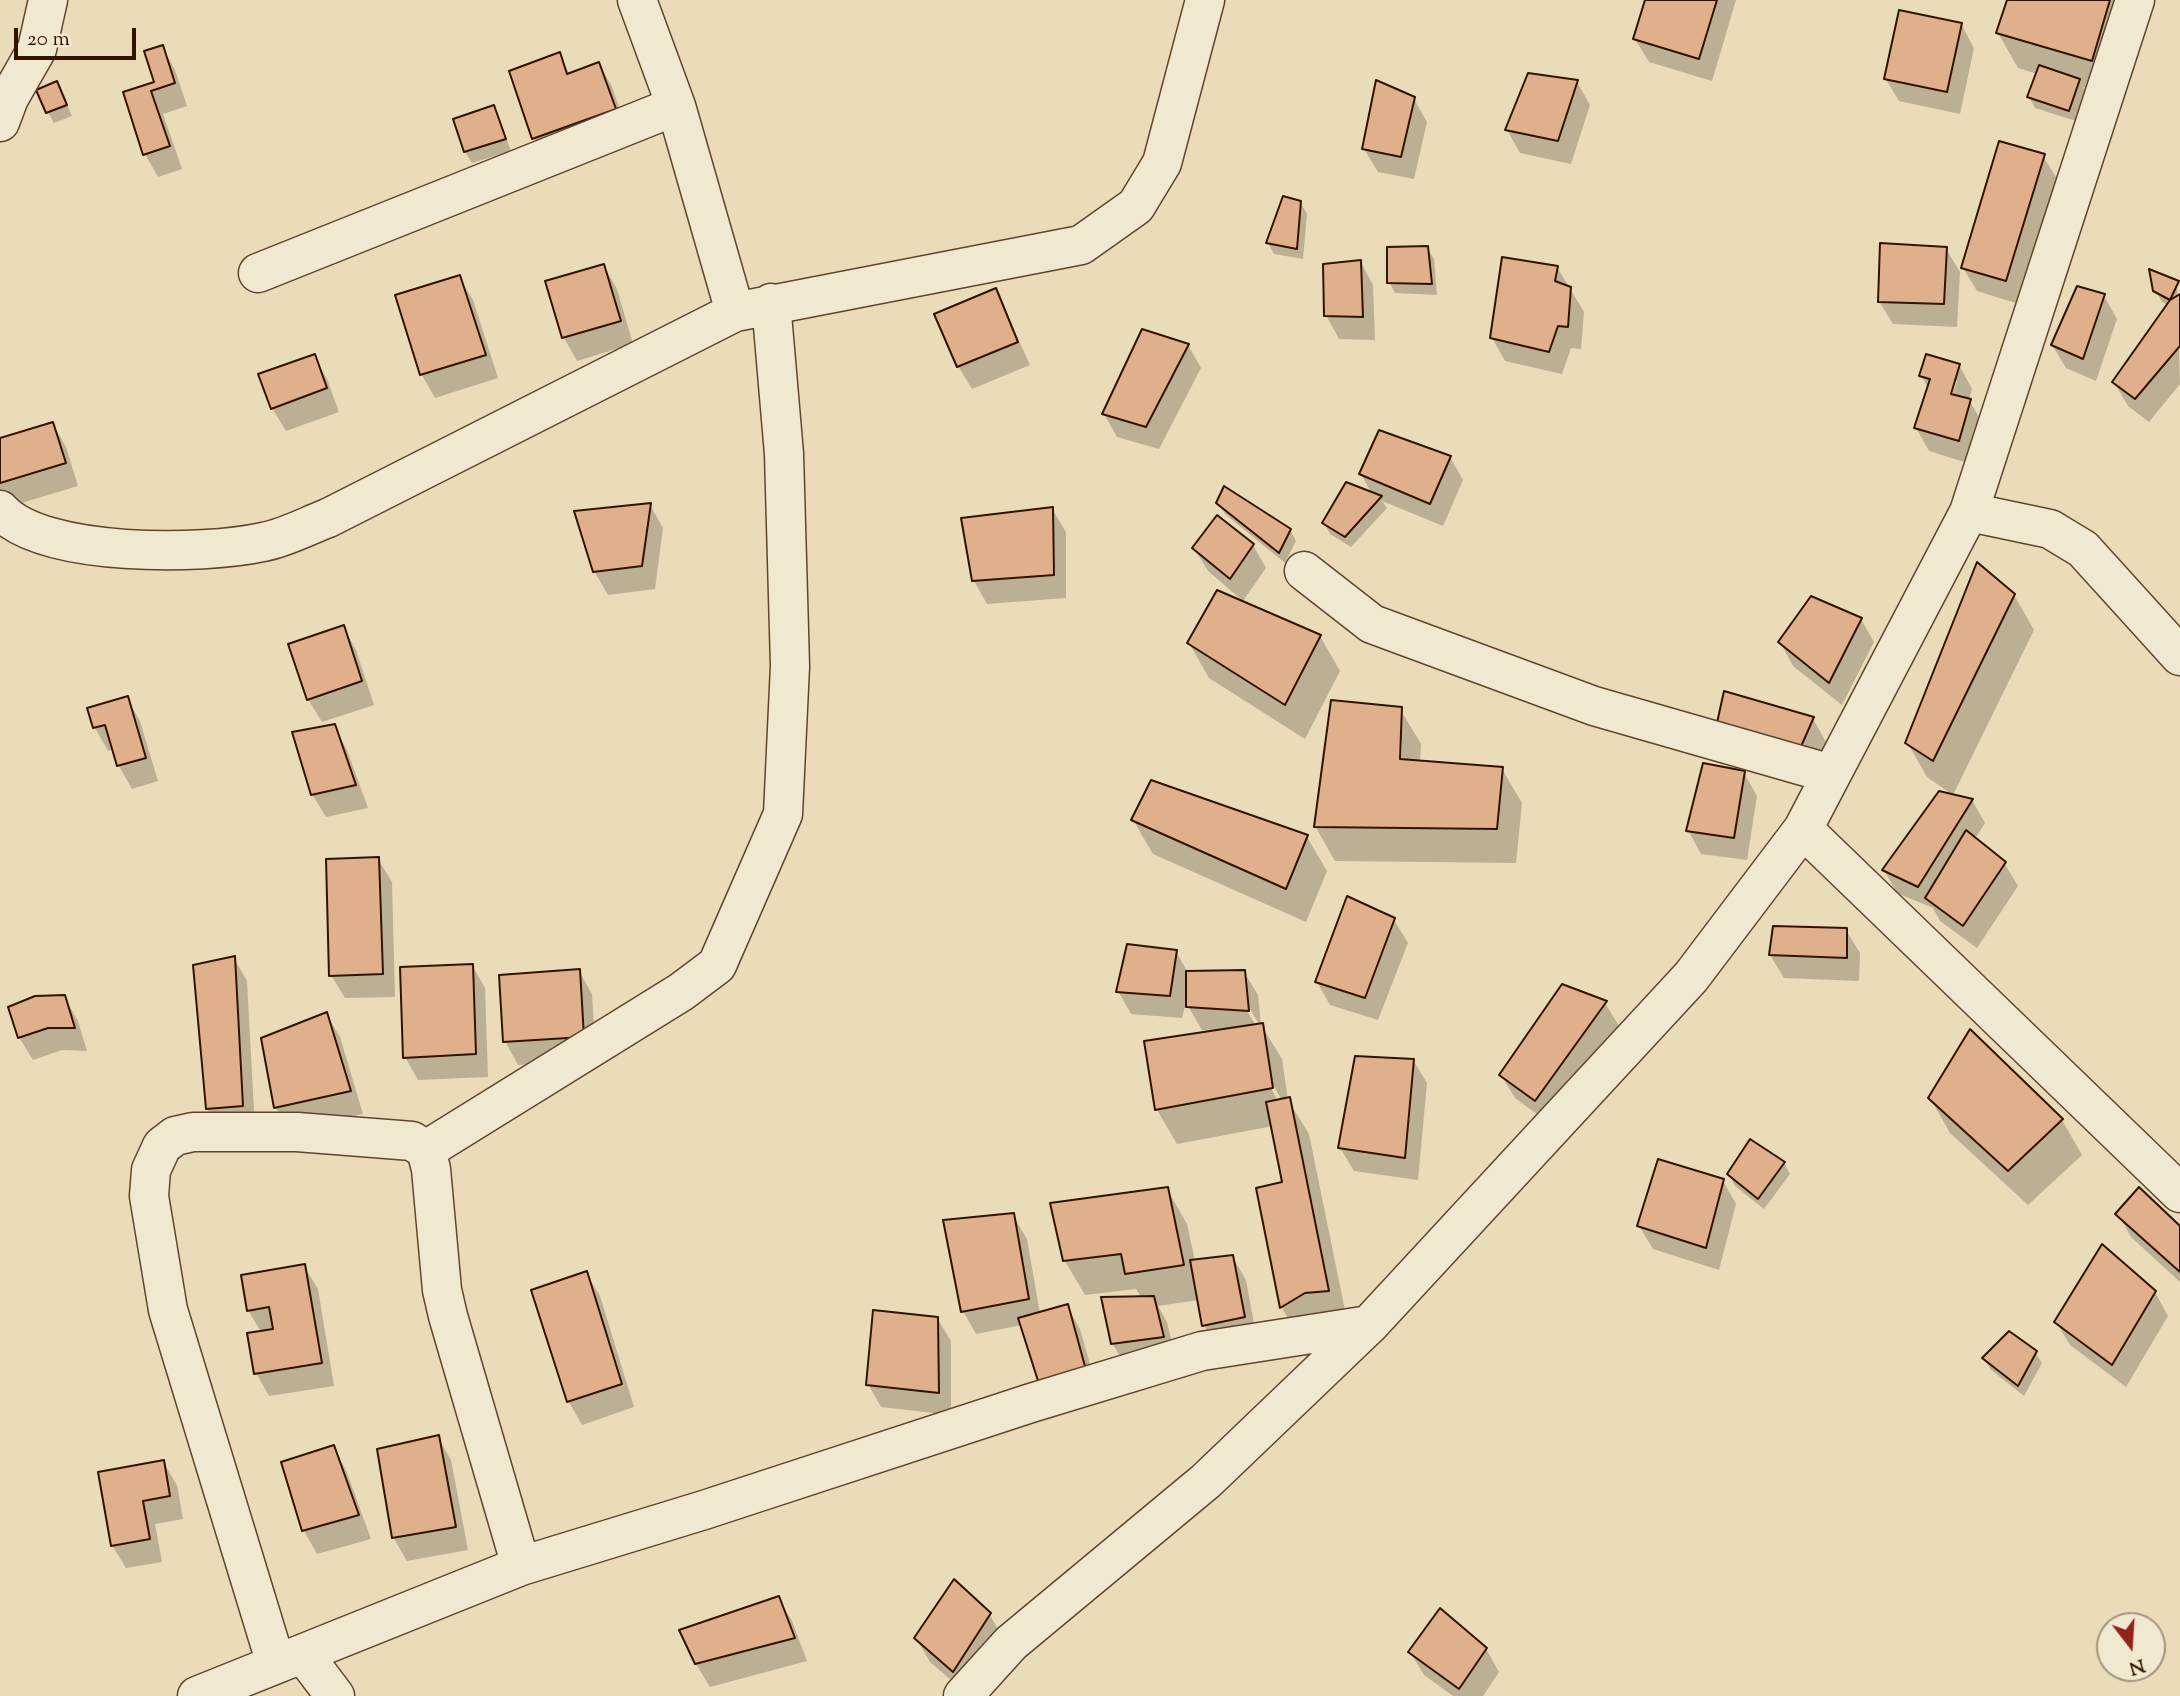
<!DOCTYPE html>
<style>
body{margin:0}
#map{position:relative;width:2180px;height:1696px;overflow:hidden;background:#eadcb9;font-family:"Sorts Mill Goudy",serif}
canvas{display:block}
.north{position:absolute;left:2096px;top:1612px;width:70px;height:70px;box-sizing:border-box;background:#f1e8d2;border:2px solid #a5937e;border-radius:50%;rotate:163deg;font-size:19px;font-weight:700;line-height:28px;text-align:center;color:#321300}
.north::after{content:'';display:block;margin:auto;width:24px;height:32px;background:#8f2418;clip-path:polygon(50% 0,100% 100%,50% 72%,0 100%)}
.scale{position:absolute;left:14px;top:28px;width:122px;height:32px;box-sizing:border-box;border:4px solid #321300;border-top:0;padding-left:9px;font-size:21px;line-height:24px;white-space:nowrap;color:#321300;-webkit-text-stroke:5px #f1e8d2;paint-order:stroke}
</style>
<div id="map">
<canvas width="2180" height="1696"></canvas>
<div class="north">N</div>
<div class="scale">20 m</div>
</div>
<script>
const ctx = document.querySelector('canvas').getContext('2d');
ctx.lineJoin = 'round';
function fillPath(path, color) {
  ctx.fillStyle = color;
  ctx.fill(path, 'evenodd');
}
function trace(path, color, width, dash) {
  ctx.strokeStyle = color;
  ctx.lineWidth = width;
  ctx.lineCap = dash ? 'butt' : 'round';
  ctx.setLineDash(dash || []);
  ctx.stroke(path);
}
fillPath(new Path2D(`
 M 1647,0 L 1736,0 L 1712,81 L 1649,62 L 1635,39 Z
 M 2008,0 L 2140,0 L 2111,95 L 2083,87 L 2086,92 L 2076,121 L 2035,108 L 2029,97 L 2037,74 L 2018,68 L 1998,33 Z
 M 1961,24 L 1974,48 L 1960,114 L 1899,101 L 1885,78 Z
 M 162,47 L 175,70 L 187,106 L 163,114 L 182,169 L 158,177 L 145,154 L 125,94 L 156,83 Z
 M 559,54 L 570,75 L 599,64 L 612,87 L 628,133 L 547,161 L 534,138 Z
 M 1577,82 L 1590,105 L 1571,164 L 1520,153 L 1507,130 Z
 M 57,84 L 72,116 L 54,123 L 48,112 Z
 M 1414,99 L 1427,122 L 1414,179 L 1378,172 L 1364,149 Z
 M 494,107 L 511,151 L 472,163 L 465,152 Z
 M 2043,156 L 2057,179 L 2019,304 L 1977,291 L 1963,268 Z
 M 1300,202 L 1307,214 L 1303,259 L 1274,254 L 1268,243 Z
 M 1427,248 L 1434,259 L 1437,295 L 1395,293 L 1389,282 Z
 M 1946,249 L 1960,272 L 1957,327 L 1893,324 L 1879,301 Z
 M 1360,261 L 1373,285 L 1375,340 L 1339,339 L 1326,315 Z
 M 604,266 L 617,289 L 633,344 L 577,361 L 564,338 L 548,282 Z
 M 1557,267 L 1584,312 L 1581,349 L 1571,348 L 1562,374 L 1505,361 L 1492,338 Z
 M 459,277 L 473,300 L 498,378 L 435,398 L 422,375 L 397,297 Z
 M 2177,282 L 2180,384 L 2149,422 L 2128,406 L 2114,382 L 2168,305 L 2162,302 L 2155,290 Z
 M 996,290 L 1030,365 L 972,389 L 958,366 Z
 M 2104,296 L 2117,319 L 2096,381 L 2066,368 L 2052,345 Z
 M 1188,345 L 1201,368 L 1159,449 L 1117,437 L 1104,414 Z
 M 314,356 L 327,379 L 339,412 L 286,431 L 272,408 Z
 M 1959,365 L 1972,389 L 1969,400 L 1983,424 L 1971,464 L 1929,451 L 1916,428 L 1928,388 L 1921,375 ZM 1953,381 L 1957,381 L 1950,402 L 1947,401 Z
 M 53,424 L 66,447 L 78,486 L 8,507 L 0,494 L 0,439 Z
 M 1450,457 L 1463,480 L 1443,526 L 1382,501 L 1387,508 L 1351,547 L 1330,534 L 1324,523 L 1372,494 L 1361,474 Z
 M 1218,503 L 1290,530 L 1296,541 L 1285,563 L 1225,514 Z
 M 650,505 L 663,528 L 655,589 L 608,595 L 594,571 Z
 M 1052,509 L 1066,532 L 1066,598 L 987,604 L 974,581 Z
 M 1253,545 L 1266,568 L 1243,601 L 1208,571 L 1194,548 Z
 M 2014,595 L 2034,630 L 1953,795 L 1927,777 L 1907,742 Z
 M 1861,619 L 1874,642 L 1842,705 L 1793,666 L 1780,642 Z
 M 343,627 L 356,650 L 374,705 L 322,722 L 308,699 Z
 M 1320,636 L 1340,671 L 1305,739 L 1209,678 L 1189,643 Z
 M 127,698 L 140,721 L 158,781 L 132,789 L 119,766 L 114,749 L 108,751 L 95,728 L 89,709 Z
 M 1400,709 L 1421,744 L 1420,763 L 1502,769 L 1522,803 L 1516,863 L 1335,861 L 1315,826 ZM 1399,739 L 1402,739 L 1401,768 L 1398,768 Z
 M 1813,719 L 1826,742 L 1812,773 L 1730,755 Z
 M 334,726 L 347,750 L 368,808 L 326,817 L 312,794 Z
 M 1744,773 L 1757,796 L 1747,860 L 1701,854 L 1688,830 Z
 M 1972,800 L 1985,823 L 1975,839 L 2004,863 L 2018,886 L 1977,948 L 1940,921 L 1933,908 L 1897,893 L 1884,870 Z
 M 1133,820 L 1307,837 L 1327,871 L 1306,922 L 1153,854 Z
 M 378,859 L 392,882 L 395,997 L 345,998 L 331,975 Z
 M 1394,920 L 1408,943 L 1378,1020 L 1330,1005 L 1317,982 Z
 M 1846,930 L 1860,953 L 1859,981 L 1784,978 L 1770,955 Z
 M 1176,951 L 1188,973 L 1244,972 L 1258,995 L 1261,1025 L 1282,1059 L 1288,1100 L 1309,1134 L 1348,1325 L 1301,1342 L 1282,1308 L 1258,1190 L 1284,1183 L 1273,1126 L 1177,1144 L 1157,1110 L 1146,1042 L 1214,1030 L 1202,1030 L 1188,1006 L 1188,994 L 1182,1018 L 1131,1014 L 1118,991 ZM 1246,1002 L 1260,1026 L 1256,1026 L 1243,1004 ZM 1270,1079 L 1282,1101 L 1278,1101 L 1267,1081 Z
 M 234,958 L 247,981 L 255,1129 L 221,1132 L 207,1109 L 195,966 Z
 M 472,965 L 485,988 L 488,1077 L 418,1080 L 405,1057 Z
 M 579,971 L 592,994 L 596,1060 L 518,1065 L 505,1041 Z
 M 64,997 L 78,1021 L 87,1051 L 62,1050 L 33,1060 L 19,1037 Z
 M 1605,1003 L 1619,1026 L 1549,1123 L 1515,1098 L 1501,1075 Z
 M 326,1014 L 340,1037 L 363,1114 L 289,1131 L 276,1108 L 263,1039 Z
 M 1413,1060 L 1427,1083 L 1418,1180 L 1354,1171 L 1340,1148 Z
 M 1930,1098 L 2062,1120 L 2082,1155 L 2028,1205 L 1950,1133 Z
 M 1784,1163 L 1790,1174 L 1764,1209 L 1735,1186 L 1729,1174 Z
 M 1723,1181 L 1736,1204 L 1719,1270 L 1653,1249 L 1639,1226 Z
 M 1167,1189 L 1187,1224 L 1195,1261 L 1232,1256 L 1246,1280 L 1257,1340 L 1217,1348 L 1204,1325 L 1199,1300 L 1158,1306 L 1167,1322 L 1176,1360 L 1126,1366 L 1112,1343 L 1142,1298 L 1136,1289 L 1085,1295 L 1065,1261 Z
 M 2118,1214 L 2180,1228 L 2180,1282 L 2131,1237 Z
 M 1013,1215 L 1027,1239 L 1040,1314 L 1067,1306 L 1080,1329 L 1098,1393 L 1022,1325 L 976,1334 L 963,1311 Z
 M 304,1266 L 318,1289 L 334,1386 L 269,1396 L 256,1373 L 261,1332 L 248,1310 Z
 M 586,1273 L 600,1296 L 634,1407 L 582,1425 L 569,1402 L 534,1291 Z
 M 2155,1292 L 2168,1316 L 2126,1387 L 2070,1345 L 2056,1322 Z
 M 937,1318 L 951,1341 L 951,1415 L 881,1407 L 868,1384 Z
 M 2035,1352 L 2042,1363 L 2024,1396 L 1991,1370 L 1984,1359 Z
 M 438,1437 L 451,1460 L 468,1550 L 407,1561 L 393,1537 Z
 M 333,1447 L 346,1470 L 371,1539 L 317,1554 L 304,1531 L 283,1463 Z
 M 163,1462 L 177,1485 L 183,1519 L 155,1524 L 162,1562 L 126,1568 L 112,1545 Z
 M 778,1598 L 792,1621 L 807,1661 L 710,1687 L 696,1664 Z
 M 990,1615 L 1003,1638 L 967,1694 L 930,1662 L 916,1638 Z
 M 1486,1649 L 1499,1672 L 1483,1696 L 1453,1696 L 1424,1675 L 1410,1652 Z`), '#0003');
const building = new Path2D(`
 M 1645,0 L 1717,0 L 1699,59 L 1633,39 Z
 M 2007,0 L 2110,0 L 2092,61 L 1996,33 Z
 M 1899,10 L 1962,23 L 1947,92 L 1884,79 Z
 M 163,45 L 175,83 L 151,91 L 170,146 L 143,155 L 123,92 L 154,82 L 144,51 Z
 M 560,52 L 567,74 L 599,62 L 616,109 L 532,139 L 509,71 Z
 M 2039,65 L 2080,79 L 2069,111 L 2027,97 Z
 M 1528,73 L 1578,80 L 1558,141 L 1505,130 Z
 M 1376,80 L 1415,97 L 1401,157 L 1362,149 Z
 M 57,81 L 67,105 L 46,113 L 36,90 Z
 M 494,105 L 506,139 L 464,152 L 453,119 Z
 M 1999,141 L 2045,154 L 2006,281 L 1961,268 Z
 M 1283,196 L 1301,201 L 1297,249 L 1266,243 Z
 M 1880,243 L 1947,247 L 1944,304 L 1878,302 Z
 M 1428,246 L 1432,284 L 1387,283 L 1387,247 Z
 M 1502,257 L 1558,266 L 1555,281 L 1571,287 L 1568,327 L 1558,326 L 1549,352 L 1490,338 Z
 M 1361,260 L 1363,317 L 1324,316 L 1323,264 Z
 M 604,264 L 621,321 L 562,338 L 545,281 Z
 M 2149,269 L 2179,281 L 2170,300 L 2153,291 Z
 M 460,275 L 486,355 L 420,375 L 395,295 Z
 M 2077,286 L 2105,294 L 2083,359 L 2051,345 Z
 M 996,288 L 1018,342 L 957,367 L 934,314 Z
 M 2180,294 L 2180,346 L 2135,399 L 2112,382 L 2170,300 Z
 M 1142,329 L 1189,344 L 1146,427 L 1102,414 Z
 M 315,354 L 327,388 L 271,409 L 258,374 Z
 M 1926,354 L 1960,364 L 1951,394 L 1971,399 L 1959,441 L 1914,428 L 1930,379 L 1919,376 Z
 M 53,422 L 66,463 L 0,483 L 0,438 Z
 M 1379,430 L 1451,456 L 1430,504 L 1359,474 Z
 M 1346,482 L 1382,496 L 1345,537 L 1322,523 Z
 M 1224,486 L 1291,529 L 1279,553 L 1216,503 Z
 M 651,503 L 642,566 L 593,572 L 574,511 Z
 M 1053,507 L 1054,575 L 972,581 L 961,518 Z
 M 1217,515 L 1254,544 L 1230,579 L 1192,548 Z
 M 1977,562 L 2015,594 L 1933,761 L 1905,743 Z
 M 1217,590 L 1321,635 L 1285,705 L 1187,643 Z
 M 1811,596 L 1862,618 L 1829,683 L 1778,642 Z
 M 344,625 L 362,681 L 307,700 L 288,644 Z
 M 1724,691 L 1814,717 L 1799,751 L 1715,732 Z
 M 128,696 L 146,758 L 117,766 L 105,725 L 93,728 L 87,708 Z
 M 1331,700 L 1402,707 L 1400,759 L 1503,767 L 1497,829 L 1314,827 Z
 M 335,724 L 356,785 L 311,795 L 292,732 Z
 M 1703,763 L 1745,771 L 1734,838 L 1686,831 Z
 M 1151,780 L 1308,835 L 1286,889 L 1131,820 Z
 M 1939,791 L 1973,799 L 1918,887 L 1882,870 Z
 M 1966,830 L 2006,862 L 1963,926 L 1925,898 Z
 M 379,857 L 383,974 L 329,976 L 326,859 Z
 M 1347,896 L 1395,918 L 1365,998 L 1315,982 Z
 M 1773,926 L 1847,928 L 1847,958 L 1769,955 Z
 M 1127,944 L 1177,950 L 1170,996 L 1116,992 Z
 M 235,956 L 243,1106 L 206,1109 L 193,965 Z
 M 473,964 L 476,1054 L 403,1058 L 400,967 Z
 M 580,969 L 584,1037 L 503,1042 L 499,975 Z
 M 1245,970 L 1249,1011 L 1186,1007 L 1186,971 Z
 M 1562,984 L 1607,1001 L 1535,1101 L 1499,1075 Z
 M 65,995 L 75,1028 L 48,1028 L 18,1038 L 8,1007 L 35,996 Z
 M 327,1012 L 351,1091 L 274,1108 L 261,1038 Z
 M 1263,1023 L 1273,1088 L 1155,1110 L 1144,1041 Z
 M 1970,1029 L 2063,1119 L 2008,1171 L 1928,1098 Z
 M 1355,1056 L 1414,1059 L 1405,1158 L 1338,1148 Z
 M 1290,1097 L 1329,1291 L 1305,1293 L 1280,1308 L 1256,1188 L 1282,1182 L 1266,1102 Z
 M 1750,1139 L 1785,1162 L 1758,1199 L 1727,1174 Z
 M 1658,1159 L 1724,1179 L 1706,1248 L 1637,1226 Z
 M 1168,1187 L 1184,1265 L 1125,1274 L 1121,1254 L 1063,1261 L 1050,1203 Z
 M 2139,1187 L 2180,1226 L 2180,1272 L 2115,1214 Z
 M 1014,1213 L 1029,1299 L 961,1312 L 943,1220 Z
 M 2102,1244 L 2156,1291 L 2112,1365 L 2054,1322 Z
 M 1233,1255 L 1245,1317 L 1202,1326 L 1190,1260 Z
 M 305,1264 L 322,1363 L 254,1374 L 247,1333 L 273,1329 L 269,1307 L 247,1311 L 241,1275 Z
 M 587,1271 L 622,1384 L 567,1402 L 531,1290 Z
 M 1154,1296 L 1164,1337 L 1111,1344 L 1101,1297 Z
 M 1068,1304 L 1086,1370 L 1039,1384 L 1018,1318 Z
 M 873,1310 L 938,1317 L 939,1393 L 866,1385 Z
 M 2009,1331 L 2037,1351 L 2018,1386 L 1982,1358 Z
 M 439,1435 L 456,1527 L 392,1538 L 377,1449 Z
 M 334,1445 L 359,1515 L 302,1531 L 281,1462 Z
 M 164,1460 L 170,1496 L 143,1501 L 150,1539 L 111,1546 L 98,1472 Z
 M 954,1579 L 991,1613 L 953,1672 L 914,1638 Z
 M 779,1596 L 795,1638 L 695,1664 L 679,1630 Z
 M 1440,1608 L 1487,1648 L 1459,1689 L 1408,1652 Z`);
fillPath(building, '#e0af8c');
trace(building, '#321300', 2);
const minor = new Path2D(`
 M 637,0 L 676,106 L 735,312
 M 0,122 L 9,98 L 37,49 L 48,0
 M 258,273 L 676,106
 M 0,510 C 42,558 204,555 263,542 C 285,538 307,526 328,518 L 735,312 L 1081,245 L 1136,206 L 1162,163 L 1205,0
 M 1969,512 L 2050,529 L 2083,549 L 2180,656
 M 1304,571 L 1372,624 L 1594,706 L 1831,774
 M 1803,829 L 2180,1193
 M 426,1150 L 681,992 L 717,965 L 783,814 L 790,666 L 784,454 L 771,303
 M 304,1655 L 335,1696
 M 276,1664 L 168,1310 L 149,1196 L 151,1170 L 162,1146 L 175,1136 L 193,1132 L 297,1132 L 412,1141 L 426,1150 L 431,1169 L 442,1290 L 448,1316 L 521,1566
 M 197,1696 L 521,1566 L 704,1510 L 1031,1403 L 1202,1351 L 1369,1325
 M 963,1696 L 1011,1643 L 1206,1481 L 1369,1325 L 1691,977 L 1803,829 L 1969,512 L 2135,0`);
trace(minor, '#60452e', 41);
trace(minor, '#f1e8d2', 38);
</script>
